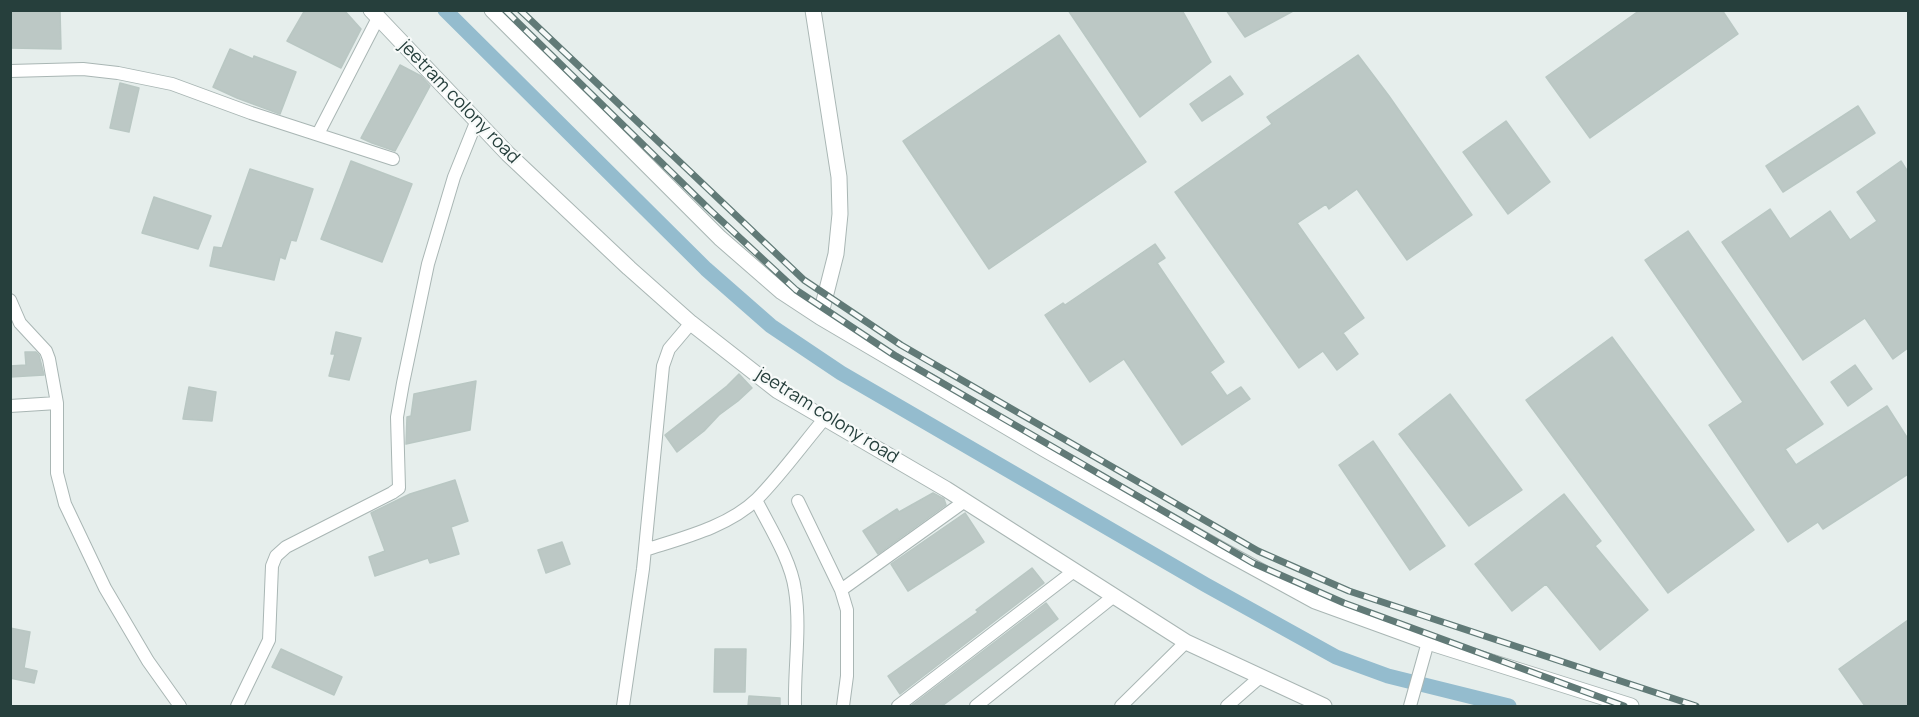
<!DOCTYPE html>
<style>
body{margin:0}
#map{position:relative;width:1919px;height:717px;overflow:hidden;background:#e6eeec;font-family:Manrope,sans-serif}
canvas{display:block}
.frame{position:absolute;inset:0;border:12px solid #263f3c;pointer-events:none}
</style>
<div id="map">
<canvas width="1919" height="717"></canvas>
<div class="frame"></div>
</div>
<script>
const ctx = document.querySelector('canvas').getContext('2d');
ctx.lineJoin = 'round';
function trace(path, color, width, dash) {
  ctx.strokeStyle = color;
  ctx.lineWidth = width;
  ctx.lineCap = dash ? 'butt' : 'round';
  ctx.setLineDash(dash || []);
  ctx.stroke(path);
}
function fillPath(path, color) {
  ctx.fillStyle = color;
  ctx.fill(path, 'evenodd');
}
function label(font, color, halo, rows, align = 'center') {
  ctx.font = font + ' Manrope,sans-serif';
  ctx.lineWidth = 4.5;
  ctx.setLineDash([]);
  ctx.textBaseline = 'middle';
  ctx.strokeStyle = halo;
  ctx.fillStyle = color;
  for (const [text, x, y, turn = 0] of rows) {
    ctx.save();
    ctx.translate(x, y);
    ctx.rotate((+turn || 0) * Math.PI / 180);
    ctx.textAlign = isNaN(turn) ? turn : align;
    if (halo) ctx.strokeText(text, 0, 0);
    ctx.fillText(text, 0, 0);
    ctx.restore();
  }
}
trace(new Path2D(`
 M 445,10 L 706,269 L 771,326 L 841,373 L 1206,585 L 1336,657 L 1388,676 L 1509,706`), '#94bcce', 15);
const building = new Path2D(`
 M 10,10 L 60,10 L 61,49 L 10,48 Z
 M 305,10 L 344,10 L 361,29 L 341,68 L 287,41 Z
 M 1068,10 L 1182,10 L 1211,62 L 1140,117 Z
 M 1226,10 L 1295,10 L 1245,37 Z
 M 1640,10 L 1722,10 L 1738,34 L 1590,138 L 1546,77 Z
 M 1059,35 L 1146,162 L 989,269 L 903,141 Z
 M 230,49 L 253,59 L 254,56 L 296,72 L 280,114 L 237,98 L 213,87 Z
 M 1358,55 L 1389,96 L 1472,215 L 1407,260 L 1357,189 L 1329,209 L 1326,204 L 1297,223 L 1364,318 L 1343,333 L 1358,354 L 1337,370 L 1323,351 L 1299,368 L 1175,192 L 1272,124 L 1267,117 Z
 M 400,65 L 421,76 L 430,86 L 395,151 L 372,143 L 361,138 Z
 M 1230,76 L 1243,94 L 1202,121 L 1190,104 Z
 M 120,83 L 139,88 L 129,132 L 110,128 Z
 M 1858,106 L 1875,133 L 1783,192 L 1766,166 Z
 M 1506,121 L 1550,182 L 1508,214 L 1463,152 Z
 M 351,161 L 412,184 L 382,262 L 321,239 Z
 M 1901,161 L 1908,172 L 1908,348 L 1893,359 L 1865,318 L 1803,360 L 1722,242 L 1770,209 L 1790,239 L 1830,211 L 1850,240 L 1877,221 L 1857,192 Z
 M 250,169 L 313,189 L 296,241 L 291,240 L 285,259 L 280,257 L 274,280 L 210,266 L 214,247 L 222,248 Z
 M 154,197 L 211,216 L 198,249 L 142,233 Z
 M 1688,231 L 1823,424 L 1785,449 L 1796,465 L 1887,406 L 1908,439 L 1908,474 L 1823,529 L 1818,522 L 1788,542 L 1709,425 L 1743,402 L 1645,260 Z
 M 1155,244 L 1165,258 L 1157,263 L 1224,362 L 1210,372 L 1227,396 L 1241,387 L 1250,399 L 1182,445 L 1124,359 L 1090,382 L 1045,315 L 1063,303 L 1065,305 Z
 M 336,332 L 361,338 L 349,380 L 329,376 L 335,354 L 331,354 Z
 M 1612,337 L 1754,530 L 1668,593 L 1526,400 Z
 M 25,352 L 36,352 L 39,355 L 44,375 L 10,377 L 10,366 L 26,365 Z
 M 1855,365 L 1872,389 L 1848,406 L 1831,382 Z
 M 739,374 L 752,388 L 738,401 L 719,415 L 704,431 L 677,452 L 665,435 L 727,386 Z
 M 476,381 L 470,430 L 406,444 L 407,417 L 411,416 L 414,394 Z
 M 189,387 L 216,392 L 212,421 L 183,419 Z
 M 1450,394 L 1522,490 L 1469,526 L 1399,434 Z
 M 1373,441 L 1445,546 L 1410,570 L 1339,465 Z
 M 455,480 L 468,521 L 451,527 L 459,554 L 430,563 L 428,558 L 375,576 L 369,557 L 385,551 L 371,513 L 410,494 Z
 M 933,493 L 944,499 L 946,505 L 878,554 L 863,531 L 897,509 L 899,512 Z
 M 1564,494 L 1601,541 L 1595,546 L 1648,610 L 1600,650 L 1546,584 L 1512,611 L 1475,564 Z
 M 965,513 L 984,542 L 908,591 L 891,564 Z
 M 562,542 L 570,564 L 546,573 L 538,550 Z
 M 1032,568 L 1044,583 L 900,694 L 888,676 L 978,612 L 976,610 Z
 M 1046,603 L 1058,619 L 942,706 L 911,706 Z
 M 1908,620 L 1908,706 L 1865,706 L 1839,669 Z
 M 10,628 L 30,632 L 24,668 L 37,671 L 34,683 L 10,678 Z
 M 281,649 L 342,677 L 334,695 L 272,667 Z
 M 715,649 L 746,649 L 745,692 L 714,692 Z
 M 749,696 L 780,698 L 780,706 L 748,706 Z`);
fillPath(building, '#bcc8c5');
trace(building, '#b9c7c3', 1.5);
const minor = new Path2D(`
 M 10,71 L 83,69 L 118,73 L 172,84 L 251,113 L 393,159
 M 318,134 L 378,18
 M 10,300 L 20,323 L 46,351 L 49,359 L 57,403 L 57,473 L 65,504 L 105,588 L 148,661 L 180,706
 M 10,406 L 57,403
 M 756,500 C 769,526 791,560 795,590 C 801,628 794,668 795,706
 M 798,501 L 841,590 L 847,610 L 847,676 L 843,706
 M 645,550 C 682,538 728,527 757,499 C 780,476 803,444 825,418
 M 841,590 L 965,501
 M 237,706 L 269,640 L 272,566 L 276,556 L 286,547 L 392,493 L 399,488 L 397,417 L 403,383 L 428,264 L 454,177 L 477,120
 M 623,706 L 643,569 L 663,366 L 669,349 L 691,323
 M 898,706 L 1074,571
 M 976,706 L 1114,596
 M 1121,706 L 1186,642
 M 1227,706 L 1259,678
 M 1410,706 L 1428,642`);
const tertiary = new Path2D(`
 M 371,10 L 508,154 L 629,268 L 691,323 L 778,391 L 946,489 L 1186,642 L 1324,706
 M 492,10 L 720,238 L 782,292 L 820,317 L 1046,450 L 1220,549 L 1315,601 L 1428,642 L 1631,706
 M 813,10 L 839,177 L 840,214 L 836,254 L 820,317`);
trace(minor, '#a9b6b4', 14);
trace(tertiary, '#a9b6b4', 17);
trace(minor, '#fff', 12);
trace(tertiary, '#fff', 15);
const rail = new Path2D(`
 M 505,10 L 711,211 L 796,290 L 894,355 L 1253,563 L 1344,603 L 1624,706
 M 520,10 L 804,280 L 901,345 L 1258,551 L 1349,591 L 1696,706`);
trace(rail, '#617a77', 7);
trace(rail, '#f7faf9', 4.5, [14]);
label('18px', '#263f3c', '#f7faf9', [
 ["jeetram colony road",459,102,46],
 ["jeetram colony road",827,416,32]
]);
</script>
